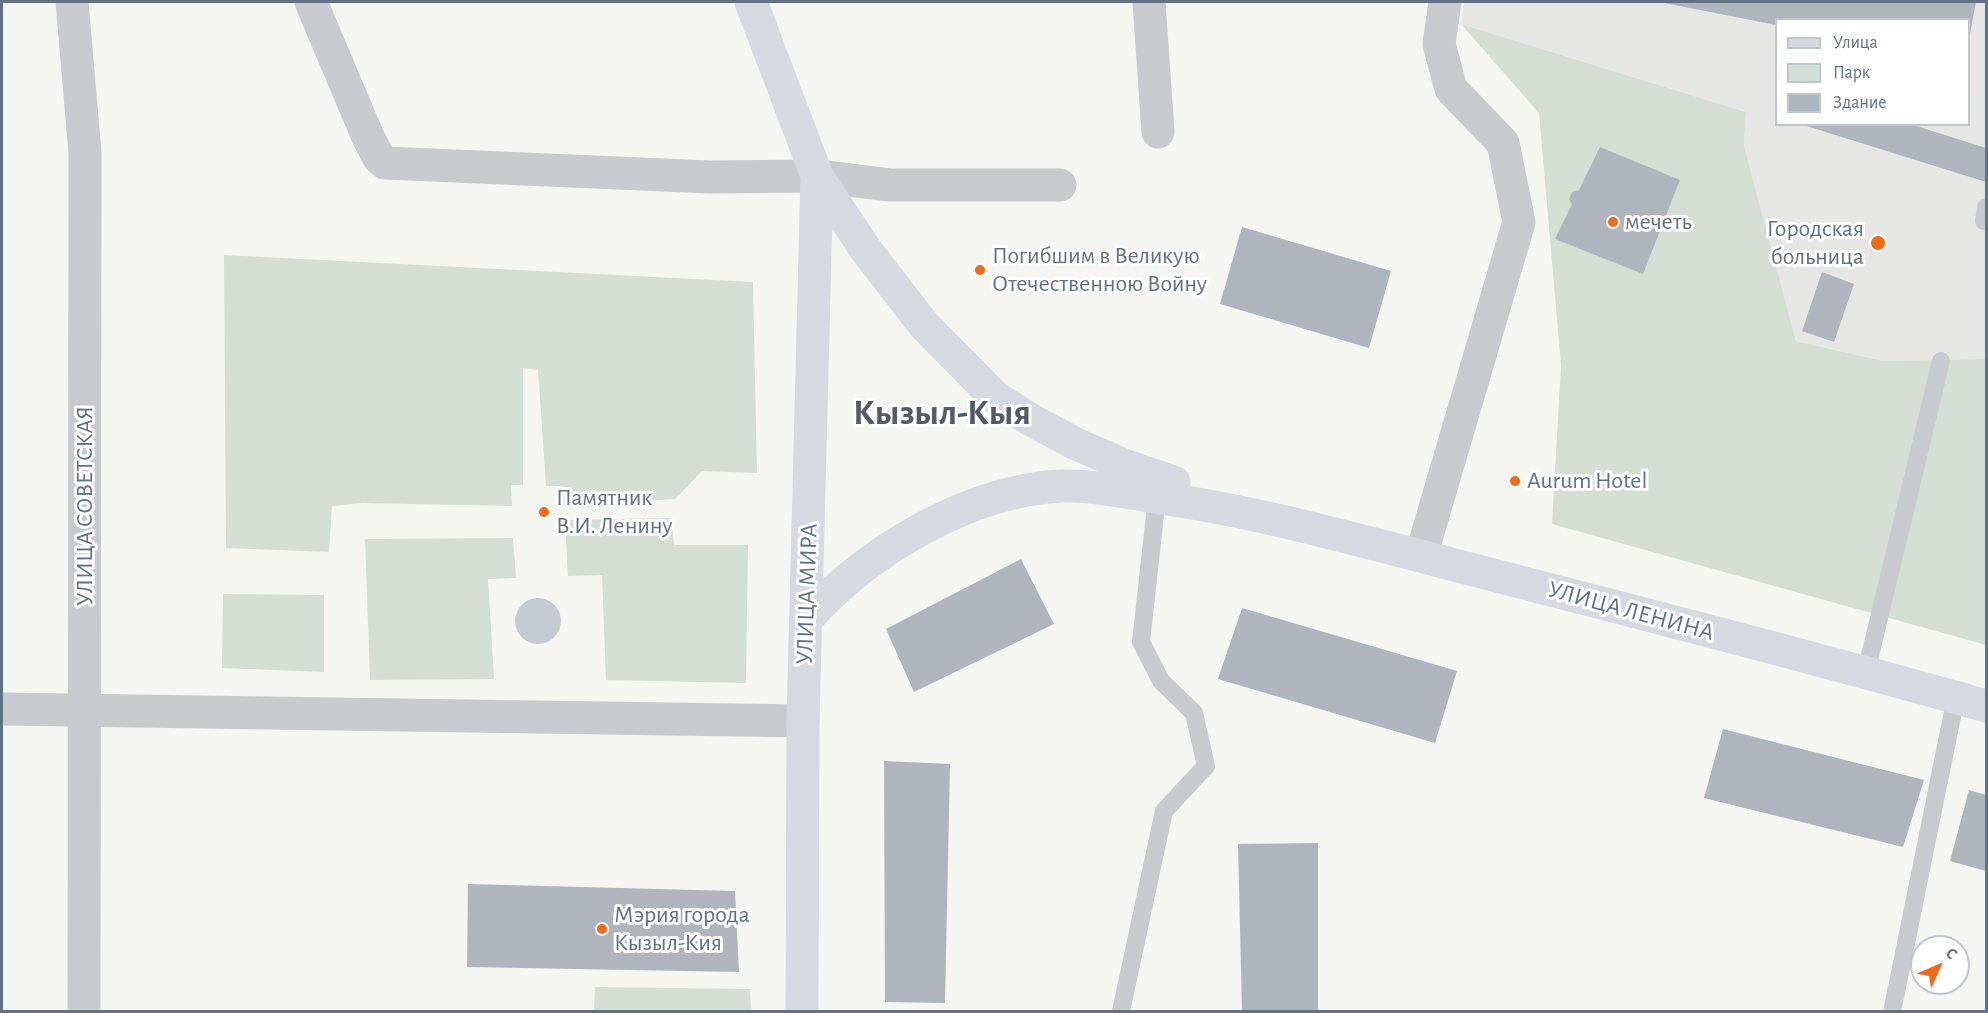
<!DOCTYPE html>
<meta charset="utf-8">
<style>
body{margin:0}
#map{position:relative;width:1988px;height:1013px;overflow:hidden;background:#f5f6f2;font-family:"Alegreya Sans",sans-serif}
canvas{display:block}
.frame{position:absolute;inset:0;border:3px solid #637185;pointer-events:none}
.legend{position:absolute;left:1775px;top:18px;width:195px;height:108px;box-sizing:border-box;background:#fff;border:2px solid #c1c6ce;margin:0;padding:8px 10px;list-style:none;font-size:18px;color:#637185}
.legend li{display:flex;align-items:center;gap:12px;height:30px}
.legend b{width:30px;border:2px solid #c1c6ce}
.north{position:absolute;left:1910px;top:935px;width:60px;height:60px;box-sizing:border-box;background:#fff;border:2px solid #c1c6ce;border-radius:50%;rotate:45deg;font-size:16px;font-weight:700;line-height:24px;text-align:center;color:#637185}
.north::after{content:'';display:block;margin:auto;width:21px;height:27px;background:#f06a18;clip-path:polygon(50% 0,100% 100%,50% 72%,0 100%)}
</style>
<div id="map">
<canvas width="1988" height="1013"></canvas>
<div class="frame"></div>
<ul class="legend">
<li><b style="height:8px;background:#d6d9df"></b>Улица</li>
<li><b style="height:16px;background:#d5ded3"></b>Парк</li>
<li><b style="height:16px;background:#b0b5bd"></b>Здание</li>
</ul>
<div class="north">С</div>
</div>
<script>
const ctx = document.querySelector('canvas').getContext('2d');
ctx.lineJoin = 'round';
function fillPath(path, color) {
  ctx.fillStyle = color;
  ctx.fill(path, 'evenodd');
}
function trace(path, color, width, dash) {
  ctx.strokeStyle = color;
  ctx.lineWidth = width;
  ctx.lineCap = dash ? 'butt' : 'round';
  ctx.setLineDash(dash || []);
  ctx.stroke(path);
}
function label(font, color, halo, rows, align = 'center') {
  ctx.font = font + ' "Alegreya Sans",sans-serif';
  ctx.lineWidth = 6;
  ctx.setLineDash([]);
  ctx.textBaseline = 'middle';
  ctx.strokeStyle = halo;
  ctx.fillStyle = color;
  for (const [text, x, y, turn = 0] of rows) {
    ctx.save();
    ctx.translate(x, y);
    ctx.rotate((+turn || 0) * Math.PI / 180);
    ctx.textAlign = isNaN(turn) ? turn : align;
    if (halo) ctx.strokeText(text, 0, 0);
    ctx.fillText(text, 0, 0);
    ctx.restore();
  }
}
fillPath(new Path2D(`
 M 1464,2 L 1986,2 L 1986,359 L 1883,361 L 1796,341 L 1744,146 L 1746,112 L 1461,24 ZM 1776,20 L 1968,20 L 1968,124 L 1776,124 Z`), '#e6e7e5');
fillPath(new Path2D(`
 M 1461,24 L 1746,112 L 1744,146 L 1796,341 L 1883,361 L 1986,359 L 1986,645 L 1552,524 L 1561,365 L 1539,113 Z
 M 224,255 L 753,282 L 757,473 L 702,471 L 675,499 L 563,505 L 561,486 L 546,486 L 538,370 L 523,368 L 523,485 L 511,485 L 512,506 L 363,503 L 332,506 L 329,552 L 226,548 Z
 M 671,518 L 674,545 L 748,545 L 746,683 L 606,680 L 602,575 L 568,576 L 565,520 Z
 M 513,538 L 516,578 L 488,579 L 494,679 L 370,680 L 365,539 Z
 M 223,594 L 324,595 L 324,672 L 222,668 Z
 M 595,987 L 750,989 L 751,1011 L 594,1011 Z`), '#d5ded3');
fillPath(new Path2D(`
 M515 621a23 23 0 1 1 46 0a23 23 0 1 1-46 0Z`), '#c3cbd2');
fillPath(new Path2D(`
 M 1659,2 L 1976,2 L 1970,34 L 1968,20 L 1776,20 L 1776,25 Z
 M 1800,124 L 1910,124 L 1986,148 L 1986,182 Z
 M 1600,147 L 1680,180 L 1643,274 L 1555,239 L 1572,204 L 1569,199 L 1572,192 L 1579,190 Z
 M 1242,227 L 1391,271 L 1369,348 L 1220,304 Z
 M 1822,272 L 1854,284 L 1834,342 L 1802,331 Z
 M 1021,559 L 1054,624 L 914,692 L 886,629 Z
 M 1242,608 L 1457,671 L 1435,743 L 1218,679 Z
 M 1723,729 L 1924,780 L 1903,847 L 1704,798 Z
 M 884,761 L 950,764 L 945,1003 L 885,1002 Z
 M 1969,790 L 1986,795 L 1986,871 L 1950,861 Z
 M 1318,843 L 1318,1012 L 1242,1012 L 1238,844 Z
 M 468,884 L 735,891 L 739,972 L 467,967 Z`), '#b0b5bd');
trace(new Path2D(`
 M 1984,221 L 1986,207
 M 1866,672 L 1941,361
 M 1121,1011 L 1164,811 L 1206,766 L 1194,713 L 1161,681 L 1141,642 L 1157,497
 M 1892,1012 L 1956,697`), '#c8cace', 18);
trace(new Path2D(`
 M 72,2 L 85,153 L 84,1012
 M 311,2 L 368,137 L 379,158 L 385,163 L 710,177 L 817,176 L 890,185 L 1060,185
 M 1149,2 L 1158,132
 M 1421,556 L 1519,222 L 1503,143 L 1451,89 L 1439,44 L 1445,2
 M 2,709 L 803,721`), '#c8cace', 33);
trace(new Path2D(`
 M 751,2 L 817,176 L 866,250 L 924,325 L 995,397 L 1031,420 L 1076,444 L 1124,465 L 1174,482
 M 807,619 C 867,551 970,490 1062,486 C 1096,485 1128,493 1161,498 C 1250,511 1336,534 1424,557 C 1611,606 1800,653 1986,706
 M 802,1012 L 803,721 L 817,176`), '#d6d9df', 33);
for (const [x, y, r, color] of [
 [1613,222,6,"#f06a18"],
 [1878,243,8,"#f06a18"],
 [980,270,6,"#f06a18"],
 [1515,481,6,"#f06a18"],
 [544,512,6,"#f06a18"],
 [602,929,6,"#f06a18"]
]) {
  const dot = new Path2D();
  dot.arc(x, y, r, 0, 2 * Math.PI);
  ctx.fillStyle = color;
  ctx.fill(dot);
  trace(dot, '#fff', 2);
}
label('24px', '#637185', '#fff', [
 ["мечеть",1625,222],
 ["Городская",1864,229,"right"],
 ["больница",1864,257,"right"],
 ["Погибшим в Великую",992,256],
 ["Отечественною Войну",992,284],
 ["Aurum Hotel",1527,481],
 ["Памятник",556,498],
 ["В.И. Ленину",556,526],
 ["Мэрия города",614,915],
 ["Кызыл-Кия",614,943]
], 'left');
label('24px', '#637185', '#fff', [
 ["УЛИЦА СОВЕТСКАЯ",85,506,-90],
 ["УЛИЦА МИРА",807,594,-88],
 ["УЛИЦА ЛЕНИНА",1631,611,15]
]);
label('bold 36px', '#515b6a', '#fff', [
 ["Кызыл-Кыя",942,413]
]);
</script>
